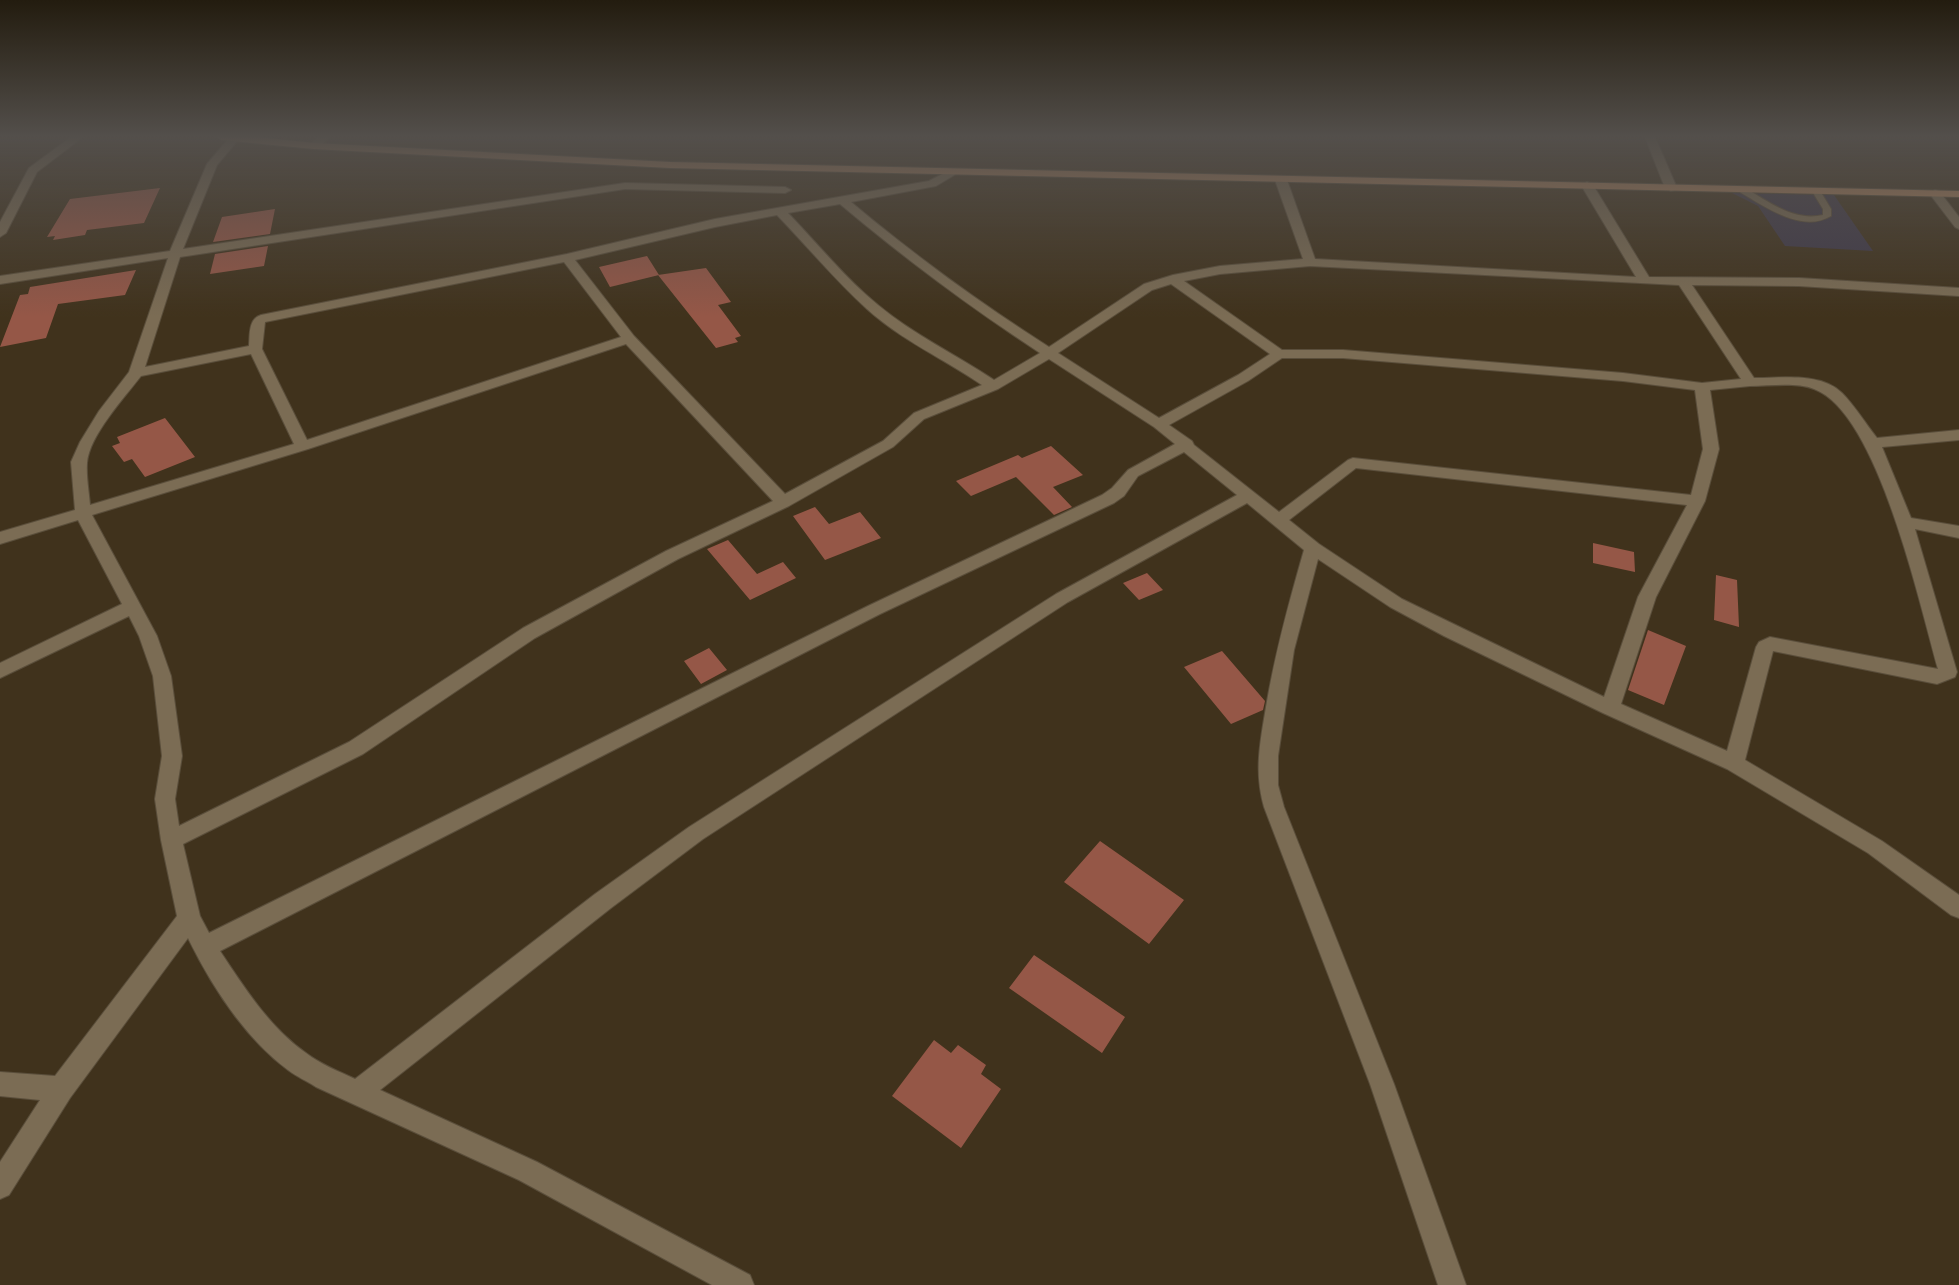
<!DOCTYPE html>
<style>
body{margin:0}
canvas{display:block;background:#40321c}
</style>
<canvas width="1959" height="1285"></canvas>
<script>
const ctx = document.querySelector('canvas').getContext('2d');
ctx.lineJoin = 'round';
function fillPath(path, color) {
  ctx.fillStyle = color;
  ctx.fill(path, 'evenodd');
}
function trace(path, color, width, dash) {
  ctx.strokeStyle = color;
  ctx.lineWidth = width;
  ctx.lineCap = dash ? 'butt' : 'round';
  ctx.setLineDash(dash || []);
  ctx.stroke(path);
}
fillPath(new Path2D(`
 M 1732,193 L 1834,195 L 1873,251 L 1785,246 L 1758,206 Z`), '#3f394a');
fillPath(new Path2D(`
 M 160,188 L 144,223 L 87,230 L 85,235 L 53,240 L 55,236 L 47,237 L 70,199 Z
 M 275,209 L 270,234 L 213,242 L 222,217 Z
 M 268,246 L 264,266 L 210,274 L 215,254 Z
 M 647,256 L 659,275 L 610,287 L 599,267 Z
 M 706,268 L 731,302 L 718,305 L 741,336 L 735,338 L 738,342 L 716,348 L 658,275 Z
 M 136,270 L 125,295 L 58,304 L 46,338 L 0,347 L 20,295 L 28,294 L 30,287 Z
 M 165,418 L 195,457 L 145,477 L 132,459 L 124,462 L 112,446 L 120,443 L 117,437 Z
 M 1051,446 L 1083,475 L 1053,487 L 1072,507 L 1054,515 L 1016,477 L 971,496 L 956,481 L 1018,455 L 1022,458 Z
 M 815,507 L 829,524 L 860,512 L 881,538 L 825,560 L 793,516 Z
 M 728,540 L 757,574 L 783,562 L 796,578 L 750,600 L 707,549 Z
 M 1593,543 L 1634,552 L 1635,572 L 1593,563 Z
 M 1147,573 L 1163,590 L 1139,600 L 1123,583 Z
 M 1716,575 L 1737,580 L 1739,627 L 1714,620 Z
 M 1648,630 L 1686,646 L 1664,705 L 1628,690 Z
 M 709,648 L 727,670 L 701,684 L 684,661 Z
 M 1222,651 L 1265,701 L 1263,710 L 1231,724 L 1184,667 Z
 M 1100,841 L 1184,900 L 1149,944 L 1064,882 Z
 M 1034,955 L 1125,1017 L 1102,1053 L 1009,988 Z
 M 934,1040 L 951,1053 L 958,1045 L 986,1065 L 981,1074 L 1001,1089 L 961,1148 L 892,1096 Z`), '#955747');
const lane = new Path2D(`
 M 1738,187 L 1744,187 C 1767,201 1794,222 1823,215 L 1823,209 L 1812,191 L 1819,189 L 1831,209 L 1831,216 C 1801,234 1763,205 1738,191 Z`);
const street = new Path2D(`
 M 71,137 L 83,137 L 37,172 L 6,233 L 0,237 L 0,222 L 29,168 Z
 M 230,137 L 239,139 L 217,165 L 183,249 L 625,183 L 785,187 L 791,190 L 785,193 L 625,189 L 180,257 L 145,367 L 249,346 C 250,335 248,319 261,315 L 567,254 L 715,219 L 929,181 L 952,169 L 957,172 L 956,174 L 936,186 L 851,202 C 914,255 980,303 1049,347 L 1144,284 L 1173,275 L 1220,266 L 1303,259 L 1275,180 L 1281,177 L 1287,180 L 1315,259 L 1636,277 L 1581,185 L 1587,182 L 1593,185 L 1649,277 L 1799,278 L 1959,288 L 1959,296 L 1799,286 L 1692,285 L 1754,378 C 1781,378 1821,372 1842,393 C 1855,406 1865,423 1877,438 L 1959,430 L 1959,440 L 1882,447 L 1911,518 L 1959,526 L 1959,538 L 1915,529 L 1957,672 L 1955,677 L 1937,684 L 1773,651 L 1745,760 L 1882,841 L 1959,895 L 1959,918 L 1951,915 L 1868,853 L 1727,769 L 1603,713 L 1444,636 L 1390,607 L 1318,559 L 1294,650 L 1278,756 L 1278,785 L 1284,807 L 1394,1084 L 1466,1285 L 1438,1285 L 1370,1084 L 1264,807 C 1254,771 1260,743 1266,707 C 1275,653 1289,602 1304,550 L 1247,503 L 1068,602 L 703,839 L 611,908 L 380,1090 L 537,1162 L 750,1275 L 754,1285 L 712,1285 L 519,1180 L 316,1087 C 307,1081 297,1077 288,1070 C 245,1038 211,985 188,938 L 70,1098 L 9,1195 L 0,1199 L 0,1162 L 40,1100 L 0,1096 L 0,1072 L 55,1076 L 177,916 L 161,840 L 155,799 L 162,756 L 153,676 L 139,636 L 129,616 L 0,678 L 0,663 L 122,604 L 78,520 L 0,544 L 0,532 L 75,510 L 71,462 L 80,442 L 99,411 L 129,372 L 168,258 L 0,284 L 0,276 L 170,251 L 207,164 ZM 840,204 C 904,258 970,307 1040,353 L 994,380 C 955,354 914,335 878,305 C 846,279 817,243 788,213 ZM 777,215 C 807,246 835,280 867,309 C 901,340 944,359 982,385 L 914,413 L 883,441 L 785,494 L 634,336 L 575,260 L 715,227 ZM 564,262 L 621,337 L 307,440 L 262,349 L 265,322 ZM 1310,266 L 1679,285 L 1741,379 L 1702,383 L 1623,373 L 1343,350 L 1282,350 L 1184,281 L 1220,274 ZM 1171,284 L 1270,354 L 1238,375 L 1159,418 L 1058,353 L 1152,290 ZM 626,344 L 773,501 L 666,551 L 523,628 L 349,742 L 179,826 L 175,799 L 182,756 L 171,676 L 157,636 L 92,515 L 308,449 ZM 251,354 L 294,444 L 90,505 C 89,492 86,476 87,463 C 89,436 124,398 141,376 ZM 1282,358 L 1343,358 L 1623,381 L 1695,390 L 1703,449 L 1691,495 L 1353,458 L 1348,460 L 1279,512 L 1194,445 L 1192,441 L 1169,425 L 1248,381 ZM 1049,359 L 1154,427 L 1175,444 L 1128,470 L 1112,488 L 1102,495 L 868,606 L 209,933 L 200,916 L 183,844 L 363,754 L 535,638 L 678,559 L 789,506 L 893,447 L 924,419 L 998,389 ZM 1750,386 C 1770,386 1796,382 1814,389 C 1878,412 1920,606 1938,669 L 1770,637 L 1759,642 L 1756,647 L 1727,751 L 1621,704 L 1656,597 L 1705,501 L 1719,449 L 1710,390 ZM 1184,452 L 1237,495 L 1056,594 L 689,827 L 595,894 L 355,1079 C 338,1071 320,1064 306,1053 C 269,1027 244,987 220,951 L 880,614 L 1114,503 L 1124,496 L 1138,476 ZM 1356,468 L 1687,505 L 1638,597 L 1604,697 L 1402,599 L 1319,544 L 1289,520 Z
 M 318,137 L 330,137 L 318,148 L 310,148 L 310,144 Z
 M 1645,137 L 1655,137 L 1677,188 L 1675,190 L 1671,191 L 1665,188 Z
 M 1935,190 L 1939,191 L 1959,217 L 1959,229 L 1955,227 L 1929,193 Z`);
const primary = new Path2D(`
 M 216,137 L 258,137 L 314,143 L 670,162 L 1959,191 L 1959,197 L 670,168 L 314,149 L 221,140 Z`);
trace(lane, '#5a4e3b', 2);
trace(street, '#5a4e3b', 2);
trace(primary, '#5a4e3b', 2);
fillPath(lane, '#7b6c54');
fillPath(street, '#7b6c54');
fillPath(primary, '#b88861');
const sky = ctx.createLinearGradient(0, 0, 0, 317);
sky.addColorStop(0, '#231c0f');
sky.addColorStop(0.43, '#534f4b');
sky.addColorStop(1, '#534f4b00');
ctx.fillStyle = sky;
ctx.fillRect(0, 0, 1959, 317);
</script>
